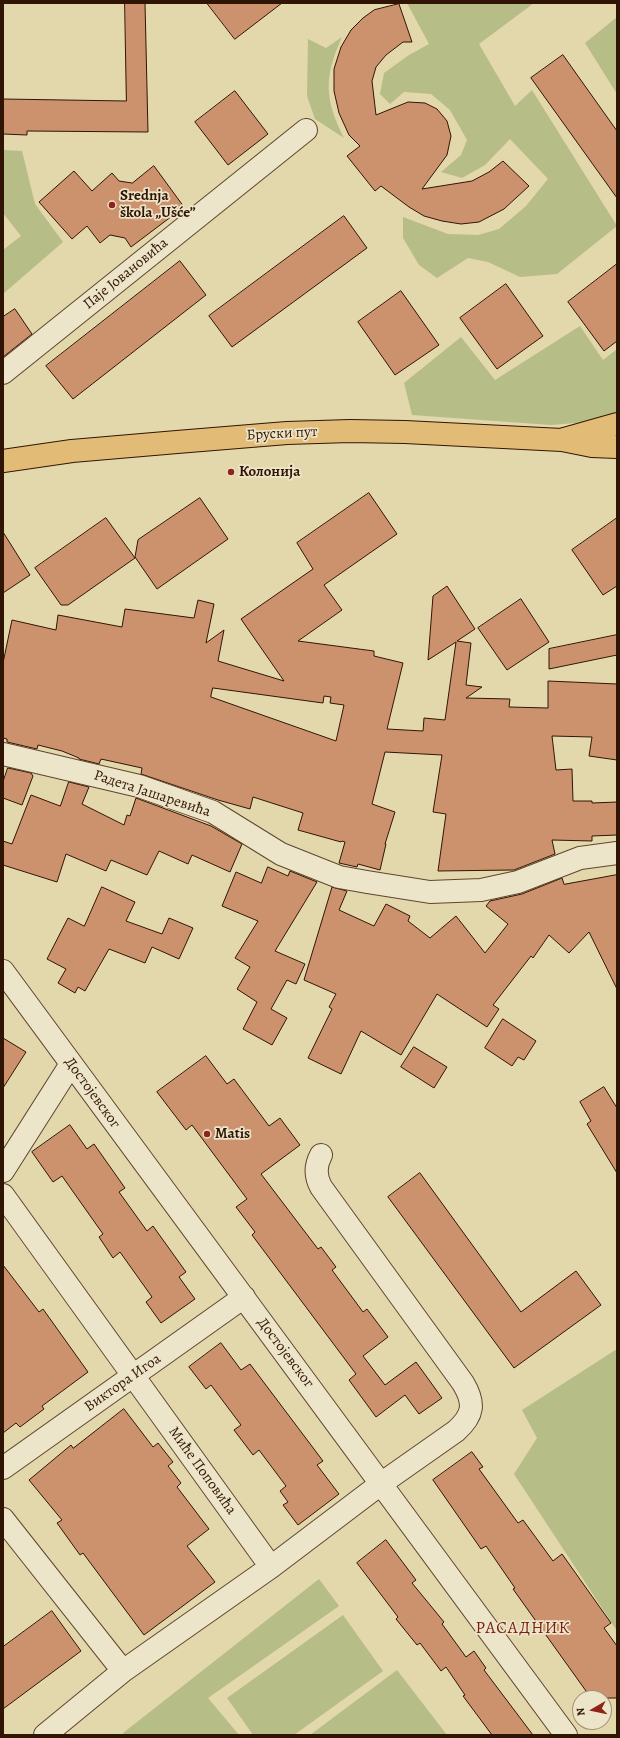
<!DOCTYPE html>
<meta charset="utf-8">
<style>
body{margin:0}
#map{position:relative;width:620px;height:1738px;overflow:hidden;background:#e3d7ac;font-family:Alegreya,serif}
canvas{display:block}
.frame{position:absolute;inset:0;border:4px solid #311504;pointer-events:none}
.north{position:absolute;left:572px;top:1690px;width:40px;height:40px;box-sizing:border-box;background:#ede5c9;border:1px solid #a2927a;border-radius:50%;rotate:261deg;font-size:11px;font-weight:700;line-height:16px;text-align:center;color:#311504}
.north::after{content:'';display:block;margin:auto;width:14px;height:18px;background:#8f2418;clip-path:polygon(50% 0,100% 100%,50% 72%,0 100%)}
</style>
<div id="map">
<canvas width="620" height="1738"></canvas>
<div class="frame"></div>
<div class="north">N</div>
</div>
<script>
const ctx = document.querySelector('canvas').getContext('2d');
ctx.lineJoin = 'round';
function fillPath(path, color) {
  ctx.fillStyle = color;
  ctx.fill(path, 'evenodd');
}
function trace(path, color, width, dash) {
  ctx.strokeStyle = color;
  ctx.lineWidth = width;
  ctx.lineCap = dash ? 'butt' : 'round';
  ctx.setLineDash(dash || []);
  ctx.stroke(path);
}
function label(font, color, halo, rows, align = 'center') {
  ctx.font = font + ' Alegreya,serif';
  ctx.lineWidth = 3.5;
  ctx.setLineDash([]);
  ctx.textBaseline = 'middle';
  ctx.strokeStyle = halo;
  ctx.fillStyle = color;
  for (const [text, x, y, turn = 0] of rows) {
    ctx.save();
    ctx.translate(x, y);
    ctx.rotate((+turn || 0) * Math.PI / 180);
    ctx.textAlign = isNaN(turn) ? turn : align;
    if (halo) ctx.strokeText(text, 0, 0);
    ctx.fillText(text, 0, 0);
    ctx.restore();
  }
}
fillPath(new Path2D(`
 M 407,3 L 534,3 L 479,44 L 515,106 L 532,90 L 617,226 L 557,274 L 520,277 L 488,262 L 468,258 L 437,278 L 419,265 L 403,238 L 403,217 L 448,234 L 478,235 L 499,229 L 526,206 L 548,179 L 510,139 L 485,165 L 462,178 L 441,172 L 461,155 L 467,140 L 450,110 L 431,94 L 404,92 L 390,104 L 380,94 L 384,73 L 409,55 L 429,44 Z
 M 617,17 L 617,94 L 585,43 Z
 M 342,37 C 324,77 324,98 344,138 L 315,119 L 307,96 L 308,39 L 326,48 Z
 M 3,150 L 22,151 L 35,204 L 63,242 L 3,294 L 3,250 L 21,236 L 3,213 Z
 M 580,326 L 603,360 L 617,349 L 617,413 L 601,421 L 551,425 L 412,415 L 404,383 L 461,337 L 495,380 Z
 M 617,1349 L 617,1631 L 514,1474 L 537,1438 L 522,1410 Z
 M 319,1579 L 339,1606 L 208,1698 L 239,1735 L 125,1735 L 123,1733 Z
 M 343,1615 L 383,1671 L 294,1735 L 253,1735 L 227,1698 Z
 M 397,1670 L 447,1735 L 310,1735 Z`), '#b7bd87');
const building = new Path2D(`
 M 125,3 L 145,3 L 148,132 L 27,131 L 27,135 L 3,134 L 3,99 L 126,101 Z
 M 207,3 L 282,3 L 235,39 Z
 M 399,4 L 412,42 L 403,42 L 386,55 L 376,67 L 372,81 L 376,115 L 408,102 L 425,103 L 437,109 L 447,121 L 451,136 L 447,155 L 422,189 L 472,181 L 489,172 L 503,161 L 529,186 L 504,209 L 479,222 L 461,224 L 442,221 L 424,216 L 409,207 L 381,186 L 375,191 L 347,156 L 360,146 L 349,135 L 339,113 L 334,91 L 334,69 L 341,47 L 351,30 L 363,18 L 374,10 Z
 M 563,55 L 617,131 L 617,198 L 531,78 Z
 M 235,91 L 268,134 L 228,165 L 195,122 Z
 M 154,166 L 184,207 L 131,247 L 125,238 L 110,235 L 100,243 L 87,226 L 72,239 L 39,202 L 74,171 L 92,191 L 112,173 L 119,181 L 132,183 Z
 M 344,216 L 367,248 L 232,347 L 209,316 Z
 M 180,261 L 206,295 L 73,399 L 46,366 Z
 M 617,264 L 617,341 L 604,351 L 568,302 Z
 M 506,284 L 543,336 L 497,369 L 460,318 Z
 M 401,291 L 439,345 L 395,375 L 358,322 Z
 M 15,309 L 32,334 L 3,357 L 3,317 Z
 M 369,493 L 397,534 L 324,585 L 342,610 L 298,641 L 374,651 L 374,656 L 403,663 L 387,729 L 423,731 L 424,718 L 445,720 L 456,642 L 428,660 L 433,596 L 447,586 L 475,629 L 457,641 L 471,643 L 466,685 L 482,687 L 466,698 L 510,699 L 509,707 L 548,708 L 548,681 L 617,684 L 617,760 L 589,756 L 592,737 L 552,736 L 556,770 L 572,769 L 573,801 L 592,801 L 592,803 L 617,802 L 617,835 L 592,836 L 592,841 L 552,840 L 555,854 L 514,870 L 438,871 L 446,814 L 433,812 L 442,755 L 385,752 L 372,804 L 395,812 L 385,844 L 386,844 L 380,870 L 358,864 L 357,867 L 339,863 L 345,842 L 342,841 L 341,842 L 298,830 L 303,813 L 253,797 L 250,809 L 218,800 L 141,774 L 142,768 L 101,759 L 99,764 L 79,759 L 79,758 L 62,751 L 38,745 L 37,749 L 7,742 L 7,739 L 3,738 L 3,663 L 12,620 L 56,630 L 58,615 L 122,627 L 125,609 L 194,618 L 198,600 L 214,604 L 206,643 L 224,630 L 218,661 L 284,681 L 241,619 L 313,569 L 297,543 ZM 213,688 L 323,703 L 324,696 L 331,697 L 330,703 L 344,705 L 336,741 L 211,697 Z
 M 200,498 L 228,539 L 157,589 L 135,557 L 138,540 Z
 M 106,518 L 135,558 L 68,605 L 61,605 L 35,568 Z
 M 617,518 L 617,586 L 603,595 L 572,550 Z
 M 3,532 L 30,575 L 3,593 Z
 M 521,599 L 549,642 L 507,670 L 478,628 Z
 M 617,635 L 617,655 L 549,669 L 549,649 Z
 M 8,768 L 31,773 L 33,776 L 22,805 L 3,798 L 3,782 Z
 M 69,782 L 89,787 L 82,804 L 124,825 L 127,815 L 130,816 L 136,798 L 211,826 L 242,844 L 230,872 L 192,855 L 188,864 L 159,851 L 147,875 L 111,860 L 106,871 L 66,854 L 57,882 L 3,865 L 3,841 L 12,844 L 31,795 L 60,806 Z
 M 268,867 L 288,876 L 290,871 L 317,882 L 275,951 L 305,964 L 296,984 L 287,980 L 271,1009 L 287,1018 L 272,1045 L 243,1029 L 257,1002 L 237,989 L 250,967 L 235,958 L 258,921 L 222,906 L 236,872 L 261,883 Z
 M 617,875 L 617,989 L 589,932 L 569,953 L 549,935 L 533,958 L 531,956 L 493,1005 L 499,1009 L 487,1027 L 437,994 L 401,1055 L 361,1031 L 341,1074 L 308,1058 L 332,1009 L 329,1007 L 336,994 L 304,980 L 332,887 L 347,891 L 339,910 L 374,926 L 386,904 L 410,916 L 408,921 L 430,938 L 456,916 L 485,953 L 508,924 L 486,906 L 490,901 L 522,894 L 562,878 L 564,884 Z
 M 102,887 L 135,902 L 126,921 L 162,934 L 169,918 L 193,928 L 179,959 L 152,947 L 145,963 L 109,949 L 85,991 L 78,987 L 75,993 L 58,983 L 66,969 L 47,959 L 68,918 L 84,926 Z
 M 503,1019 L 536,1041 L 524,1060 L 518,1057 L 512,1066 L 485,1048 Z
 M 3,1038 L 26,1052 L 3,1088 Z
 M 414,1047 L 447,1067 L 434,1088 L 401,1067 Z
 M 206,1056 L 227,1084 L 234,1079 L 269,1126 L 280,1118 L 300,1145 L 261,1174 L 318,1249 L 321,1247 L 336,1267 L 332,1270 L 363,1312 L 367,1309 L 388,1337 L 363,1356 L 385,1385 L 416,1362 L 442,1398 L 419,1414 L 405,1395 L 376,1417 L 349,1380 L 356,1374 L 252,1235 L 255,1232 L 236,1207 L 247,1199 L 192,1125 L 186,1130 L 157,1092 Z
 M 604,1087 L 617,1108 L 617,1173 L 587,1124 L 591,1121 L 580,1102 Z
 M 70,1125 L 87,1149 L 94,1144 L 125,1188 L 119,1192 L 147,1231 L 153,1226 L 186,1272 L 179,1277 L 195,1299 L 161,1323 L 146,1302 L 152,1297 L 120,1252 L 113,1258 L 99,1237 L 103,1234 L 62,1176 L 53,1182 L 32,1152 Z
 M 420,1173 L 521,1312 L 576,1271 L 601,1305 L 514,1368 L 388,1197 Z
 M 3,1265 L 39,1312 L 43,1309 L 88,1372 L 42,1406 L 44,1409 L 20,1427 L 16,1423 L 3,1433 Z
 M 221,1343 L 241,1370 L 250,1364 L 323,1461 L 317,1465 L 339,1494 L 298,1525 L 283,1505 L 288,1502 L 280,1491 L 286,1486 L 259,1450 L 253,1455 L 234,1430 L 241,1425 L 211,1385 L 206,1389 L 189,1367 Z
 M 124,1409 L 153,1447 L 158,1443 L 173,1462 L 168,1466 L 181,1483 L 177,1487 L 209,1529 L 187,1546 L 215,1582 L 144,1635 L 83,1553 L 80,1555 L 57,1523 L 62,1520 L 29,1480 L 71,1445 L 73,1448 Z
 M 472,1452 L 483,1467 L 479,1469 L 518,1523 L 523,1520 L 553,1561 L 562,1554 L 611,1623 L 604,1628 L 617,1646 L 617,1698 L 591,1698 L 513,1589 L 515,1588 L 495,1559 L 486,1546 L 481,1549 L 433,1480 Z
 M 386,1540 L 416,1580 L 412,1583 L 444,1622 L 442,1624 L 466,1657 L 474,1651 L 486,1668 L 484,1670 L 533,1735 L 492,1735 L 463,1696 L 465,1695 L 446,1667 L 441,1671 L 420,1643 L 417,1645 L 396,1619 L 398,1617 L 357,1563 Z
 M 52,1611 L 81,1651 L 3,1709 L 3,1647 Z`);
fillPath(building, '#cc916d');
trace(building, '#311504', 1);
const minor = new Path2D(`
 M 3,373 L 306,130
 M 3,754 L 139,786 L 213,812 L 281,854 L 339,877 L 367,882 L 430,892 L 481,890 L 518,882 L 580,858 L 617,853
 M 3,971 L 566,1735
 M 3,1171 L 71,1064
 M 3,1195 L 271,1567
 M 3,1468 L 244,1297
 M 3,1519 L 123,1671
 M 45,1735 L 123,1671 L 271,1567 L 382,1483 L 456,1431 C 474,1415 475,1403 463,1383 L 321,1187 C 315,1176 315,1166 321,1155`);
const major = new Path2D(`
 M 564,439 L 617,424
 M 3,461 L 72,451 L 177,442 L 287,433 L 350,431 L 405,432 L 562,440 L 592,446 L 617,447`);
trace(minor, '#5e462e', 24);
trace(major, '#311504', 24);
trace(minor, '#ede5c9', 22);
trace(major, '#e2bc76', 22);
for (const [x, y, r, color] of [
 [112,205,4,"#8f2418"],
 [231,472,4,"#8f2418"],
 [207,1134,4,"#8f2418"]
]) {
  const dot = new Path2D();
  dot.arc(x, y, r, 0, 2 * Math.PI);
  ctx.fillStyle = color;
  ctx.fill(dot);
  trace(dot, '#ede5c9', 1.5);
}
label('bold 15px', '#311504', '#ede5c9', [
 ["Srednja",120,196],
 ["škola „Ušće”",120,213],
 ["Колонија",239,472],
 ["Matis",215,1134]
], 'left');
label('15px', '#311504', '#ede5c9', [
 ["Паје Јовановића",126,274,-39],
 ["Бруски пут",282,434,-3],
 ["Радета Јашаревића",152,794,18],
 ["Достојевског",92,1093,54],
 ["Достојевског",285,1353,53],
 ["Виктора Игоа",123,1383,-35],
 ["Миће Поповића",202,1471,54]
]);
ctx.letterSpacing = '1px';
label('17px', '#7a1f14', '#ede5c9', [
 ["РАСАДНИК",523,1629]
]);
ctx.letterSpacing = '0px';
</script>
